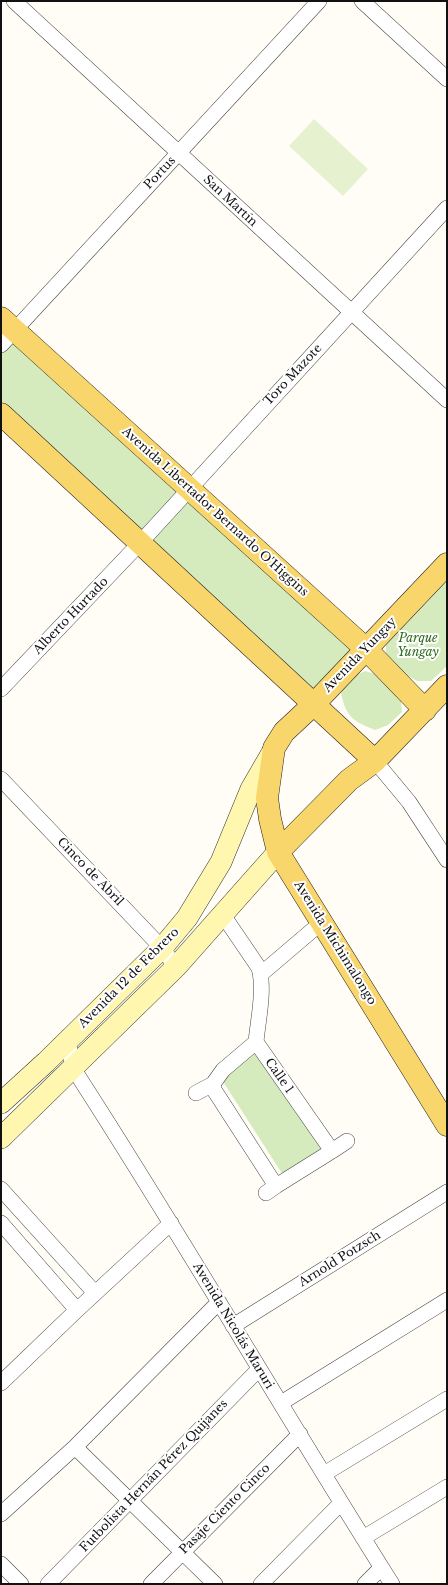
<!DOCTYPE html>
<meta charset="utf-8">
<style>
body{margin:0}
#map{position:relative;width:448px;height:1585px;overflow:hidden;background:#fffdf5;font-family:"Libre Baskerville",serif}
canvas{display:block}
.frame{position:absolute;inset:0;border:2px solid #111;pointer-events:none}
</style>
<div id="map">
<canvas width="448" height="1585"></canvas>
<div class="frame"></div>
</div>
<script>
const ctx = document.querySelector('canvas').getContext('2d');
ctx.lineJoin = 'round';
function fillPath(path, color) {
  ctx.fillStyle = color;
  ctx.fill(path, 'evenodd');
}
function trace(path, color, width, dash) {
  ctx.strokeStyle = color;
  ctx.lineWidth = width;
  ctx.lineCap = dash ? 'butt' : 'round';
  ctx.setLineDash(dash || []);
  ctx.stroke(path);
}
function label(font, color, halo, rows, align = 'center') {
  ctx.font = font + ' "Libre Baskerville",serif';
  ctx.lineWidth = 4;
  ctx.setLineDash([]);
  ctx.textBaseline = 'middle';
  ctx.strokeStyle = halo;
  ctx.fillStyle = color;
  for (const [text, x, y, turn = 0] of rows) {
    ctx.save();
    ctx.translate(x, y);
    ctx.rotate((+turn || 0) * Math.PI / 180);
    ctx.textAlign = isNaN(turn) ? turn : align;
    if (halo) ctx.strokeText(text, 0, 0);
    ctx.fillText(text, 0, 0);
    ctx.restore();
  }
}
fillPath(new Path2D(`
 M 1,323 L 354,645 L 318,692 L 310,687 L 1,402 Z
 M 447,574 L 447,666 L 431,681 L 417,681 L 405,674 L 386,655 L 386,637 Z
 M 365,671 L 386,677 L 400,692 L 402,712 L 388,725 L 375,730 C 353,721 346,717 341,693 L 350,678 Z
 M 254,1051 L 325,1151 L 283,1175 L 222,1080 Z`), '#d5ebbd');
fillPath(new Path2D(`
 M 314,119 L 368,169 L 343,196 L 289,146 Z`), '#e6f2cf');
const street = new Path2D(`
 M 14,1 L 447,400
 M 362,1 L 447,79
 M 1,345 L 319,1
 M 1,689 L 140,543 L 447,208
 M 375,761 L 409,802 L 447,860
 M 1,779 L 162,948 L 176,967
 M 223,915 L 259,968 C 265,990 258,1020 256,1042 L 332,1151 L 347,1141
 M 261,974 L 322,922
 M 68,1040 L 73,1068 C 183,1238 284,1413 392,1584
 M 213,1084 L 223,1070 L 256,1042
 M 196,1093 L 213,1084 L 214,1090 L 218,1096 L 276,1186 L 266,1193
 M 276,1186 L 332,1151
 M 1,1189 L 95,1293
 M 1,1223 L 77,1310
 M 233,1326 L 447,1192
 M 1,1383 L 77,1310 L 171,1223
 M 281,1403 L 447,1300
 M 75,1447 L 215,1584
 M 324,1474 L 447,1399
 M 1,1514 L 75,1447 L 219,1302
 M 363,1538 L 447,1487
 M 1,1564 L 21,1584
 M 48,1584 L 259,1369
 M 151,1584 L 300,1434
 M 261,1584 L 341,1503
 M 365,1584 L 381,1568`);
const secondary = new Path2D(`
 M 1,1103 L 46,1062 L 162,948 L 187,918 L 221,862 L 251,789 L 273,751
 M 1,1138 L 176,967 L 278,852`);
const primary = new Path2D(`
 M 1,318 L 366,649 L 425,710
 M 1,414 L 375,761
 M 447,564 L 314,704 L 284,732 L 274,748 L 267,798 L 270,819 L 278,852 L 447,1125
 M 278,852 L 349,780 L 375,761 L 447,686`);
trace(street, '#444', 16);
trace(secondary, '#333', 22);
trace(primary, '#222', 23);
trace(street, '#fff', 15);
trace(secondary, '#fff6b0', 21);
trace(primary, '#f9d66b', 22);
label('12px', '#111', '#fff', [
 ["Portus",160,173,-47],
 ["San Martín",230,201,43],
 ["Toro Mazote",293,375,-47],
 ["Avenida Libertador Bernardo O'Higgins",215,512,42],
 ["Alberto Hurtado",71,616,-46],
 ["Avenida Yungay",360,655,-46],
 ["Cinco de Abril",90,872,46],
 ["Avenida Michimalongo",335,943,58],
 ["Avenida 12 de Febrero",129,978,-45],
 ["Calle 1",279,1076,55],
 ["Arnold Potzsch",340,1259,-32],
 ["Avenida Nicolás Maruri",233,1326,59],
 ["Futbolista Hernán Pérez Quijanes",154,1476,-46],
 ["Pasaje Ciento Cinco",225,1509,-45]
]);
label('italic 12px', '#2f6b1f', '#fff', [
 ["Parque",418,639],
 ["Yungay",418,653]
]);
</script>
